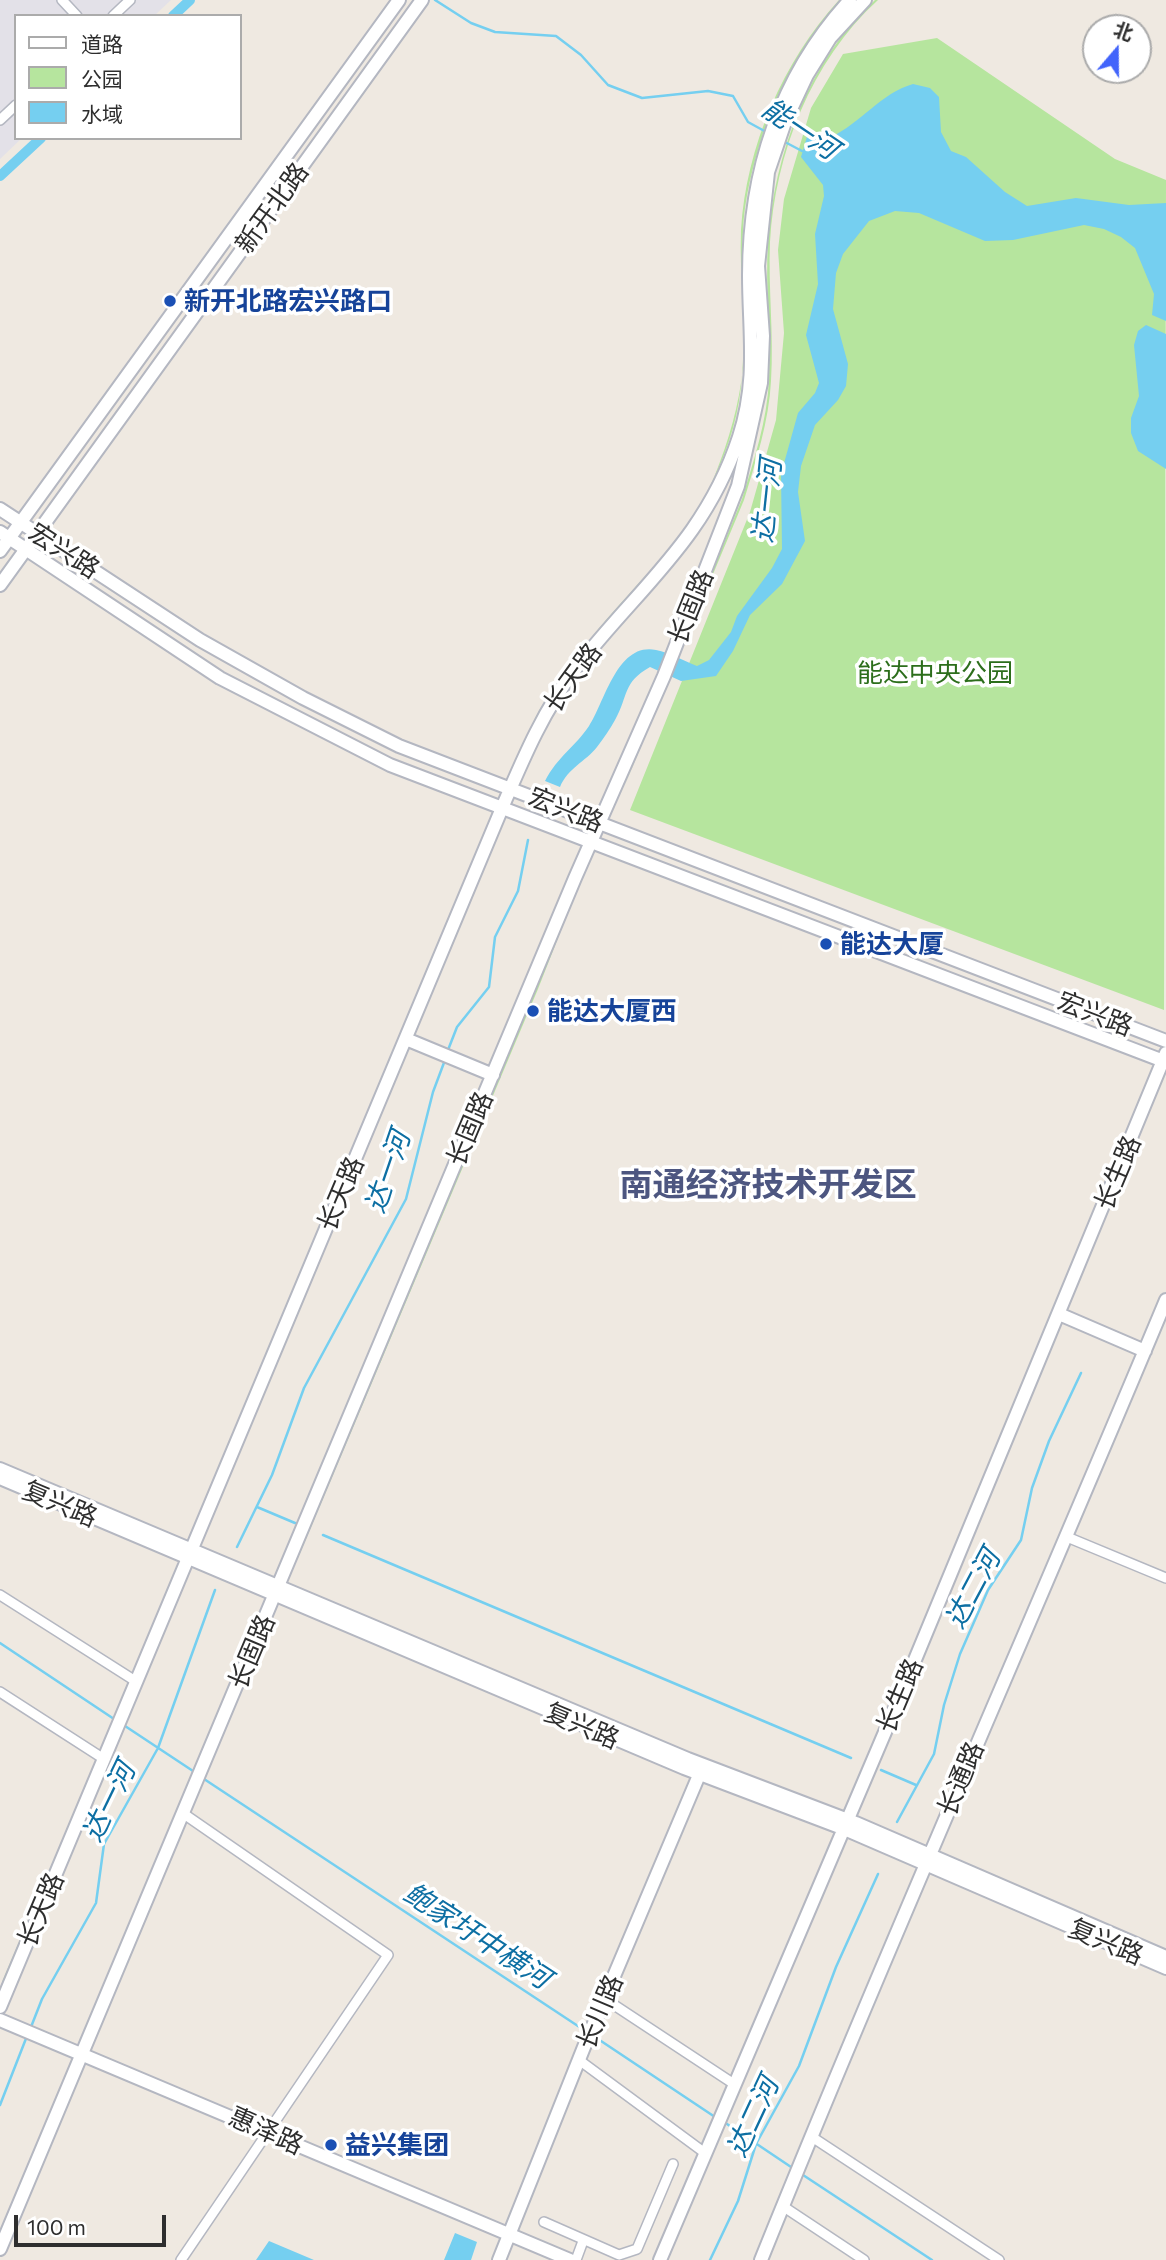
<!DOCTYPE html>
<meta charset="utf-8">
<style>
body{margin:0}
#map{position:relative;width:1166px;height:2260px;overflow:hidden;background:#efe9e1;font-family:Commissioner,"Noto Sans SC",sans-serif}
canvas{display:block}
.legend{position:absolute;left:14px;top:14px;width:228px;height:126px;box-sizing:border-box;background:#fff;border:2px solid #ababab;margin:0;padding:9px 12px;list-style:none;font-size:21px;color:#2e2e2e}
.legend li{display:flex;align-items:center;gap:14px;height:35px}
.legend b{width:35px;border:2px solid #ababab}
.north{position:absolute;left:1082px;top:14px;width:70px;height:70px;box-sizing:border-box;background:#fff;border:2px solid #ababab;border-radius:50%;rotate:20deg;font-size:19px;font-weight:700;line-height:28px;text-align:center;color:#2e2e2e}
.north::after{content:'';display:block;margin:auto;width:24px;height:32px;background:#4264fb;clip-path:polygon(50% 0,100% 100%,50% 72%,0 100%)}
.scale{position:absolute;left:14px;top:2215px;width:152px;height:32px;box-sizing:border-box;border:4px solid #2e2e2e;border-top:0;padding-left:9px;font-size:21px;line-height:24px;white-space:nowrap;color:#2e2e2e;-webkit-text-stroke:5px #fff;paint-order:stroke}
</style>
<div id="map">
<canvas width="1166" height="2260"></canvas>
<ul class="legend">
<li><b style="height:9px;background:#fff"></b>道路</li>
<li><b style="height:19px;background:#b6e59e"></b>公园</li>
<li><b style="height:19px;background:#75cff0"></b>水域</li>
</ul>
<div class="north">北</div>
<div class="scale">100 m</div>
</div>
<script>
const ctx = document.querySelector('canvas').getContext('2d');
ctx.lineJoin = 'round';
function fillPath(path, color) {
  ctx.fillStyle = color;
  ctx.fill(path, 'evenodd');
}
function trace(path, color, width, dash) {
  ctx.strokeStyle = color;
  ctx.lineWidth = width;
  ctx.lineCap = dash ? 'butt' : 'round';
  ctx.setLineDash(dash || []);
  ctx.stroke(path);
}
function label(font, color, halo, rows, align = 'center') {
  ctx.font = font + ' Commissioner,"Noto Sans SC",sans-serif';
  ctx.lineWidth = 7;
  ctx.setLineDash([]);
  ctx.textBaseline = 'middle';
  ctx.strokeStyle = halo;
  ctx.fillStyle = color;
  for (const [text, x, y, turn = 0] of rows) {
    ctx.save();
    ctx.translate(x, y);
    ctx.rotate((+turn || 0) * Math.PI / 180);
    ctx.textAlign = isNaN(turn) ? turn : align;
    if (halo) ctx.strokeText(text, 0, 0);
    ctx.fillText(text, 0, 0);
    ctx.restore();
  }
}
fillPath(new Path2D(`
 M 0,0 L 171,0 L 154,16 L 16,16 L 16,138 L 22,138 L 0,159 Z`), '#e3e1e8');
fillPath(new Path2D(`
 M 839,0 C 840,4 825,19 819,27 C 796,59 775,95 763,134 C 753,165 744,199 743,232 C 739,302 753,373 729,441 C 696,539 636,578 578,655 C 553,687 535,723 517,760 C 518,750 526,737 531,727 C 576,632 674,572 715,475 C 729,440 739,405 743,368 C 747,322 739,276 741,230 C 746,147 783,61 839,0 Z
 M 875,0 L 878,0 C 811,61 775,154 770,242 C 768,288 774,334 771,381 C 769,421 756,461 744,500 L 622,792 L 742,499 C 754,460 767,421 769,380 C 771,334 765,288 768,242 C 774,154 809,60 875,0 Z
 M 937,38 L 1115,159 L 1166,180 L 1164,1010 L 630,810 L 750,512 L 776,420 L 784,333 L 778,250 L 784,199 L 811,108 L 843,54 Z
 M 580,882 L 538,989 L 298,1558 L 296,1557 Z
 M 89,1776 L 90,1777 L 4,1983 L 2,1982 Z`), '#b6e59e');
fillPath(new Path2D(`
 M 913,84 L 930,88 L 939,97 L 941,132 L 951,151 L 966,157 L 1005,192 L 1027,206 L 1076,198 L 1129,205 L 1166,203 L 1166,321 L 1152,315 L 1154,294 L 1135,248 L 1121,237 L 1104,229 L 1084,225 L 1013,240 L 985,241 L 919,213 L 895,211 L 869,221 L 843,254 L 836,273 L 833,309 L 848,364 L 846,386 L 838,400 L 815,425 L 801,466 L 798,492 L 805,541 L 782,584 L 750,615 L 733,651 L 716,676 L 681,681 L 650,667 C 622,683 629,695 615,720 C 610,729 603,739 597,747 C 585,762 568,768 560,787 L 545,781 C 558,756 575,747 589,726 C 605,702 617,642 656,650 C 670,653 684,661 697,666 L 709,660 L 731,632 L 737,616 L 772,568 L 782,549 L 781,474 L 798,413 L 815,393 L 819,383 L 806,335 L 818,284 L 815,234 L 824,196 L 823,185 L 801,157 L 809,130 L 831,137 C 861,123 881,93 913,84 Z
 M 1146,325 L 1166,334 L 1166,469 L 1138,451 L 1131,433 L 1131,418 L 1139,396 L 1134,345 L 1138,331 Z
 M 455,2233 L 477,2242 L 471,2260 L 444,2260 Z
 M 269,2241 L 314,2260 L 256,2260 Z`), '#75cff0');
trace(new Path2D(`
 M 435,0 L 471,23 L 495,32 L 556,36 L 581,55 L 608,85 L 642,98 L 708,91 L 733,96 L 748,122 L 768,133
 M 783,141 L 802,151
 M 448,1050 L 457,1027 L 489,987 L 495,937 L 518,891 L 528,840
 M 257,1507 L 295,1523
 M 323,1535 L 851,1758
 M 237,1547 L 272,1475 L 304,1388 L 406,1199 L 433,1092 L 445,1060
 M 0,1643 L 117,1721
 M 122,1724 L 196,1773
 M 881,1770 L 916,1785
 M 201,1777 L 587,2032
 M 897,1822 L 934,1754 L 944,1705 L 960,1654 L 988,1590 L 1021,1540 L 1032,1488 L 1049,1441 L 1081,1373
 M 31,2027 L 42,1999 L 96,1903 L 104,1844 L 158,1748 L 215,1590
 M 592,2035 L 715,2117
 M 0,2105 L 27,2036
 M 724,2122 L 794,2169
 M 800,2173 L 932,2260
 M 710,2260 L 738,2201 L 756,2144 L 799,2066 L 836,1967 L 878,1874`), '#75cff0', 2.5);
trace(new Path2D(`
 M 173,16 L 190,0
 M 0,176 L 41,138`), '#75cff0', 10);
const street = new Path2D(`
 M 62,0 L 77,16
 M 113,16 L 130,0
 M 0,120 L 16,105
 M 1067,1537 L 1166,1578
 M 0,1595 L 137,1682
 M 0,1692 L 104,1759
 M 605,1999 L 734,2084
 M 579,2060 L 705,2153
 M 812,2137 L 999,2260
 M 784,2207 L 864,2260
 M 544,2222 L 619,2255 L 637,2249 L 673,2164
 M 181,2260 L 388,1955 L 184,1814
 M 576,2260 L 583,2241`);
const secondary = new Path2D(`
 M 0,509 L 200,640 L 303,698 L 399,746 L 1166,1041
 M 0,532 L 220,678 L 390,765 L 1166,1062
 M 0,551 L 399,0
 M 0,585 L 422,0
 M 406,1039 L 493,1075
 M 1059,1314 L 1145,1351
 M 0,1469 L 688,1759 L 856,1823 L 1166,1957
 M 0,1478 L 684,1768 L 842,1828 L 1166,1968
 M 0,2007 L 502,808 C 523,759 544,709 576,668 C 639,587 705,540 739,437 C 758,378 749,333 749,275 C 749,172 780,76 850,0
 M 0,2020 L 570,2260
 M 0,2249 L 575,878 L 664,676 L 738,486 L 761,383 L 763,336 L 758,266 L 768,172 L 785,122 L 807,75 L 830,38 L 865,0
 M 499,2260 L 584,2047 L 702,1768
 M 660,2260 L 888,1725 L 1166,1053
 M 761,2260 C 891,1938 1032,1621 1166,1300`);
trace(street, '#b4b7c1', 12);
trace(secondary, '#b4b7c1', 16);
trace(street, '#fff', 9);
trace(secondary, '#fff', 12);
for (const [x, y, r, color] of [
 [170,301,7,"#1a4fb4"],
 [826,944,7,"#1a4fb4"],
 [533,1011,7,"#1a4fb4"],
 [331,2145,7,"#1a4fb4"]
]) {
  const dot = new Path2D();
  dot.arc(x, y, r, 0, 2 * Math.PI);
  ctx.fillStyle = color;
  ctx.fill(dot);
  trace(dot, '#fff', 2.5);
}
label('26px', '#2e2e2e', '#fff', [
 ["新开北路",272,208,-54],
 ["宏兴路",64,551,33],
 ["长固路",691,607,-68],
 ["长天路",573,678,-54],
 ["宏兴路",566,810,22],
 ["宏兴路",1095,1014,21],
 ["长固路",470,1129,-67],
 ["长生路",1118,1173,-67],
 ["长天路",341,1194,-67],
 ["复兴路",60,1504,23],
 ["长固路",252,1652,-67],
 ["长生路",900,1696,-67],
 ["复兴路",582,1726,23],
 ["长通路",961,1779,-67],
 ["长天路",41,1910,-67],
 ["复兴路",1106,1942,23],
 ["长川路",600,2012,-67],
 ["惠泽路",266,2131,24]
]);
label('bold 26px', '#164399', '#fff', [
 ["新开北路宏兴路口",184,301],
 ["能达大厦",840,944],
 ["能达大厦西",547,1011],
 ["益兴集团",345,2145]
], 'left');
label('26px', '#2c6e1b', '#fff', [
 ["能达中央公园",935,673]
]);
label('italic 28px', '#0d6fa3', '#fff', [
 ["能一河",800,129,34],
 ["达一河",767,501,-84],
 ["达一河",388,1172,-71],
 ["达二河",973,1589,-62],
 ["达一河",109,1802,-64],
 ["鲍家圩中横河",477,1936,33],
 ["达二河",753,2117,-65]
]);
label('bold 33px', '#4d5680', '#fff', [
 ["南通经济技术开发区",768,1185]
]);
</script>
